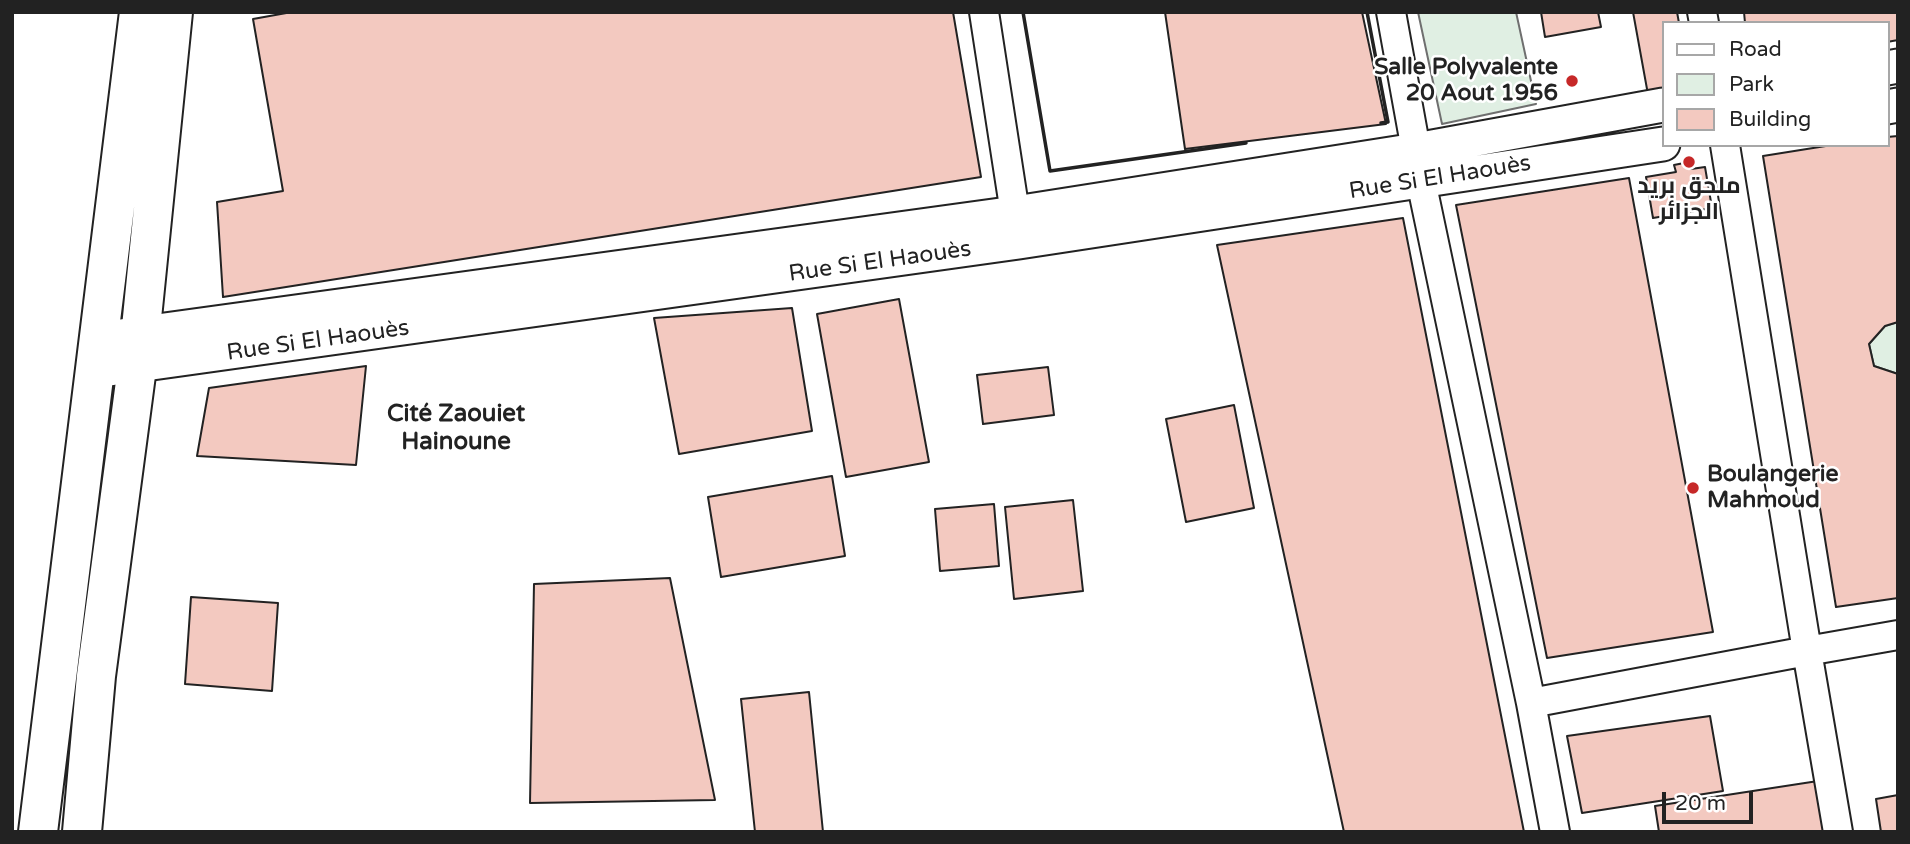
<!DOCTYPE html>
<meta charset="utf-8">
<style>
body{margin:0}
#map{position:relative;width:1910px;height:844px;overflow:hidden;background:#fff;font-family:"Varela Round",sans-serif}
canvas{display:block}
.frame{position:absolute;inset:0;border:14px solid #222;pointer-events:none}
.legend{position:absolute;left:1662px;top:21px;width:228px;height:126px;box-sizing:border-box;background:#fff;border:2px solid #a7a7a7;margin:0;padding:9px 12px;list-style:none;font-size:21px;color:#222}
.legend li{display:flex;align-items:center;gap:14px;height:35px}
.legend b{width:35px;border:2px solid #a7a7a7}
.scale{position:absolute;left:1662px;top:792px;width:91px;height:32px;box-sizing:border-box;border:4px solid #222;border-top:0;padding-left:9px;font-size:21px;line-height:24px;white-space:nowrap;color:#222;-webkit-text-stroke:5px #fff;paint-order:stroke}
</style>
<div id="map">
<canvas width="1910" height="844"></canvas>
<div class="frame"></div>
<ul class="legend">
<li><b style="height:9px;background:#fff"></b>Road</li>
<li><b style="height:19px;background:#e0efe3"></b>Park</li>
<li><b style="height:19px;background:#f3c9c0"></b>Building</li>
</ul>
<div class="scale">20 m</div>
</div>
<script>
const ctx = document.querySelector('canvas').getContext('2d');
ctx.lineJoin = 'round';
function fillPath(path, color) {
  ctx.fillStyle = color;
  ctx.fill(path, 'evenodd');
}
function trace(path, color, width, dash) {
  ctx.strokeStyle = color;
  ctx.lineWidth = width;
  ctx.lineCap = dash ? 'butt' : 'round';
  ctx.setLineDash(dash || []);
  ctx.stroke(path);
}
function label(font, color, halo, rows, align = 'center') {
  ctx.font = font + ' "Varela Round",Cairo,sans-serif';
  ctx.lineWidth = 5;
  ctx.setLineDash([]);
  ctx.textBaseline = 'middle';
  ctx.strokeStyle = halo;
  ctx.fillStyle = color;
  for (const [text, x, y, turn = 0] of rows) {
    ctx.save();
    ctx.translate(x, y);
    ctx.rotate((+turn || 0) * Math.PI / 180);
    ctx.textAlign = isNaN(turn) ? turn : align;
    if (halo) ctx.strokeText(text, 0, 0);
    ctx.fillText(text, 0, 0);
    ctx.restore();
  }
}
const green = new Path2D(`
 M 1418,12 L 1516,12 L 1536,104 L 1442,124 Z
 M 1898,322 L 1898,374 L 1874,366 L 1869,344 L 1885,326 Z`);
fillPath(green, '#e0efe3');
trace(green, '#6f6f6f', 2);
const building = new Path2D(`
 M 292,12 L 953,12 L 981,177 L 223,297 L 217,202 L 283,191 L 253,19 Z
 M 1165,12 L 1362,12 L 1386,124 L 1185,149 Z
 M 1541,12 L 1598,12 L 1601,27 L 1545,37 Z
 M 1633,12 L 1677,12 L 1679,23 L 1663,23 L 1663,98 L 1649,100 Z
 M 1744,12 L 1898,12 L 1898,40 L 1887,42 L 1887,23 L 1745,23 Z
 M 1898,136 L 1898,322 L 1885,326 L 1869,344 L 1874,366 L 1898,374 L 1898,598 L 1836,607 L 1763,156 L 1832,145 L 1887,145 L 1887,137 Z
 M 1689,162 L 1691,169 L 1705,167 L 1712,208 L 1653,218 L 1646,177 L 1676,172 L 1674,165 Z
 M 1629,178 L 1713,632 L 1547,658 L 1456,205 Z
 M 1403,218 L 1524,832 L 1344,832 L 1217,245 Z
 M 899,299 L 929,462 L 846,477 L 817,314 Z
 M 792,308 L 812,431 L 679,454 L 654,318 Z
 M 366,366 L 356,465 L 197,456 L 209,388 Z
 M 1048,367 L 1054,415 L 983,424 L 977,375 Z
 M 1234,405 L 1254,508 L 1186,522 L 1166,419 Z
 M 832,476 L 845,556 L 721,577 L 708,497 Z
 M 1073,500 L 1083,591 L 1014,599 L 1005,507 Z
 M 994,504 L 999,566 L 940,571 L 935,509 Z
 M 670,578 L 715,800 L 530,803 L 534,584 Z
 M 191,597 L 278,603 L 272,691 L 185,684 Z
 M 809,692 L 823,832 L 755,832 L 741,699 Z
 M 1710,716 L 1723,791 L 1582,813 L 1567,736 Z
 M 1818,781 L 1827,832 L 1659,832 L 1655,806 Z
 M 1898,795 L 1898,832 L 1881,832 L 1876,799 Z`);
fillPath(building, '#f3c9c0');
trace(building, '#222', 2);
const minor = new Path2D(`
 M 984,12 L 1015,213
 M 1391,12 L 1416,150
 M 1702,12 L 1704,23
 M 1421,181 L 1531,703 L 1555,832
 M 1531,703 L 1807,651 L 1725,145
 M 1838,832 L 1807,651 L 1898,635`);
const tertiary = new Path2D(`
 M 1887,68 L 1898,66
 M 1887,107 L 1898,105
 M 99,339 L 1015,213 L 1416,150 L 1663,105
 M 95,371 L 1019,242 L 1663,144`);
const primary = new Path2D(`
 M 38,832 L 139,12
 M 82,832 L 96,676 L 137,367 L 173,12`);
trace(minor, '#222', 32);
trace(tertiary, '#222', 37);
trace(primary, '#222', 42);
trace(minor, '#fff', 28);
trace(tertiary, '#fff', 33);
trace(primary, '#fff', 38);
trace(new Path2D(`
 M 1023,12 L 1050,171 L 1246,143
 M 1367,12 L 1388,122 L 1381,123`), '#222', 3.5);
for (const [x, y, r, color] of [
 [1572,81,7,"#c62828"],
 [1689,162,7,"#c62828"],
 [1693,488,7,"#c62828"]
]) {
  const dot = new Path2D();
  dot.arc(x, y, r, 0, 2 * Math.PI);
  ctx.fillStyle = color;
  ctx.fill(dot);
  trace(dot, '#fff', 2.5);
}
label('bold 23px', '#222', '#fff', [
 ["Salle Polyvalente",1558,68],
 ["20 Aout 1956",1558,94],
 ["ملحق بريد",1689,187,"center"],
 ["الجزائر",1689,213,"center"],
 ["Boulangerie",1707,475,"left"],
 ["Mahmoud",1707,501,"left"]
], 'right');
label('23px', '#222', '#fff', [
 ["Rue Si El Haouès",1440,178,-9],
 ["Rue Si El Haouès",880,262,-8],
 ["Rue Si El Haouès",318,341,-8]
]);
label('bold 24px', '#222', '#fff', [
 ["Cité Zaouiet",456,415],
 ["Hainoune",456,443]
]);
</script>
